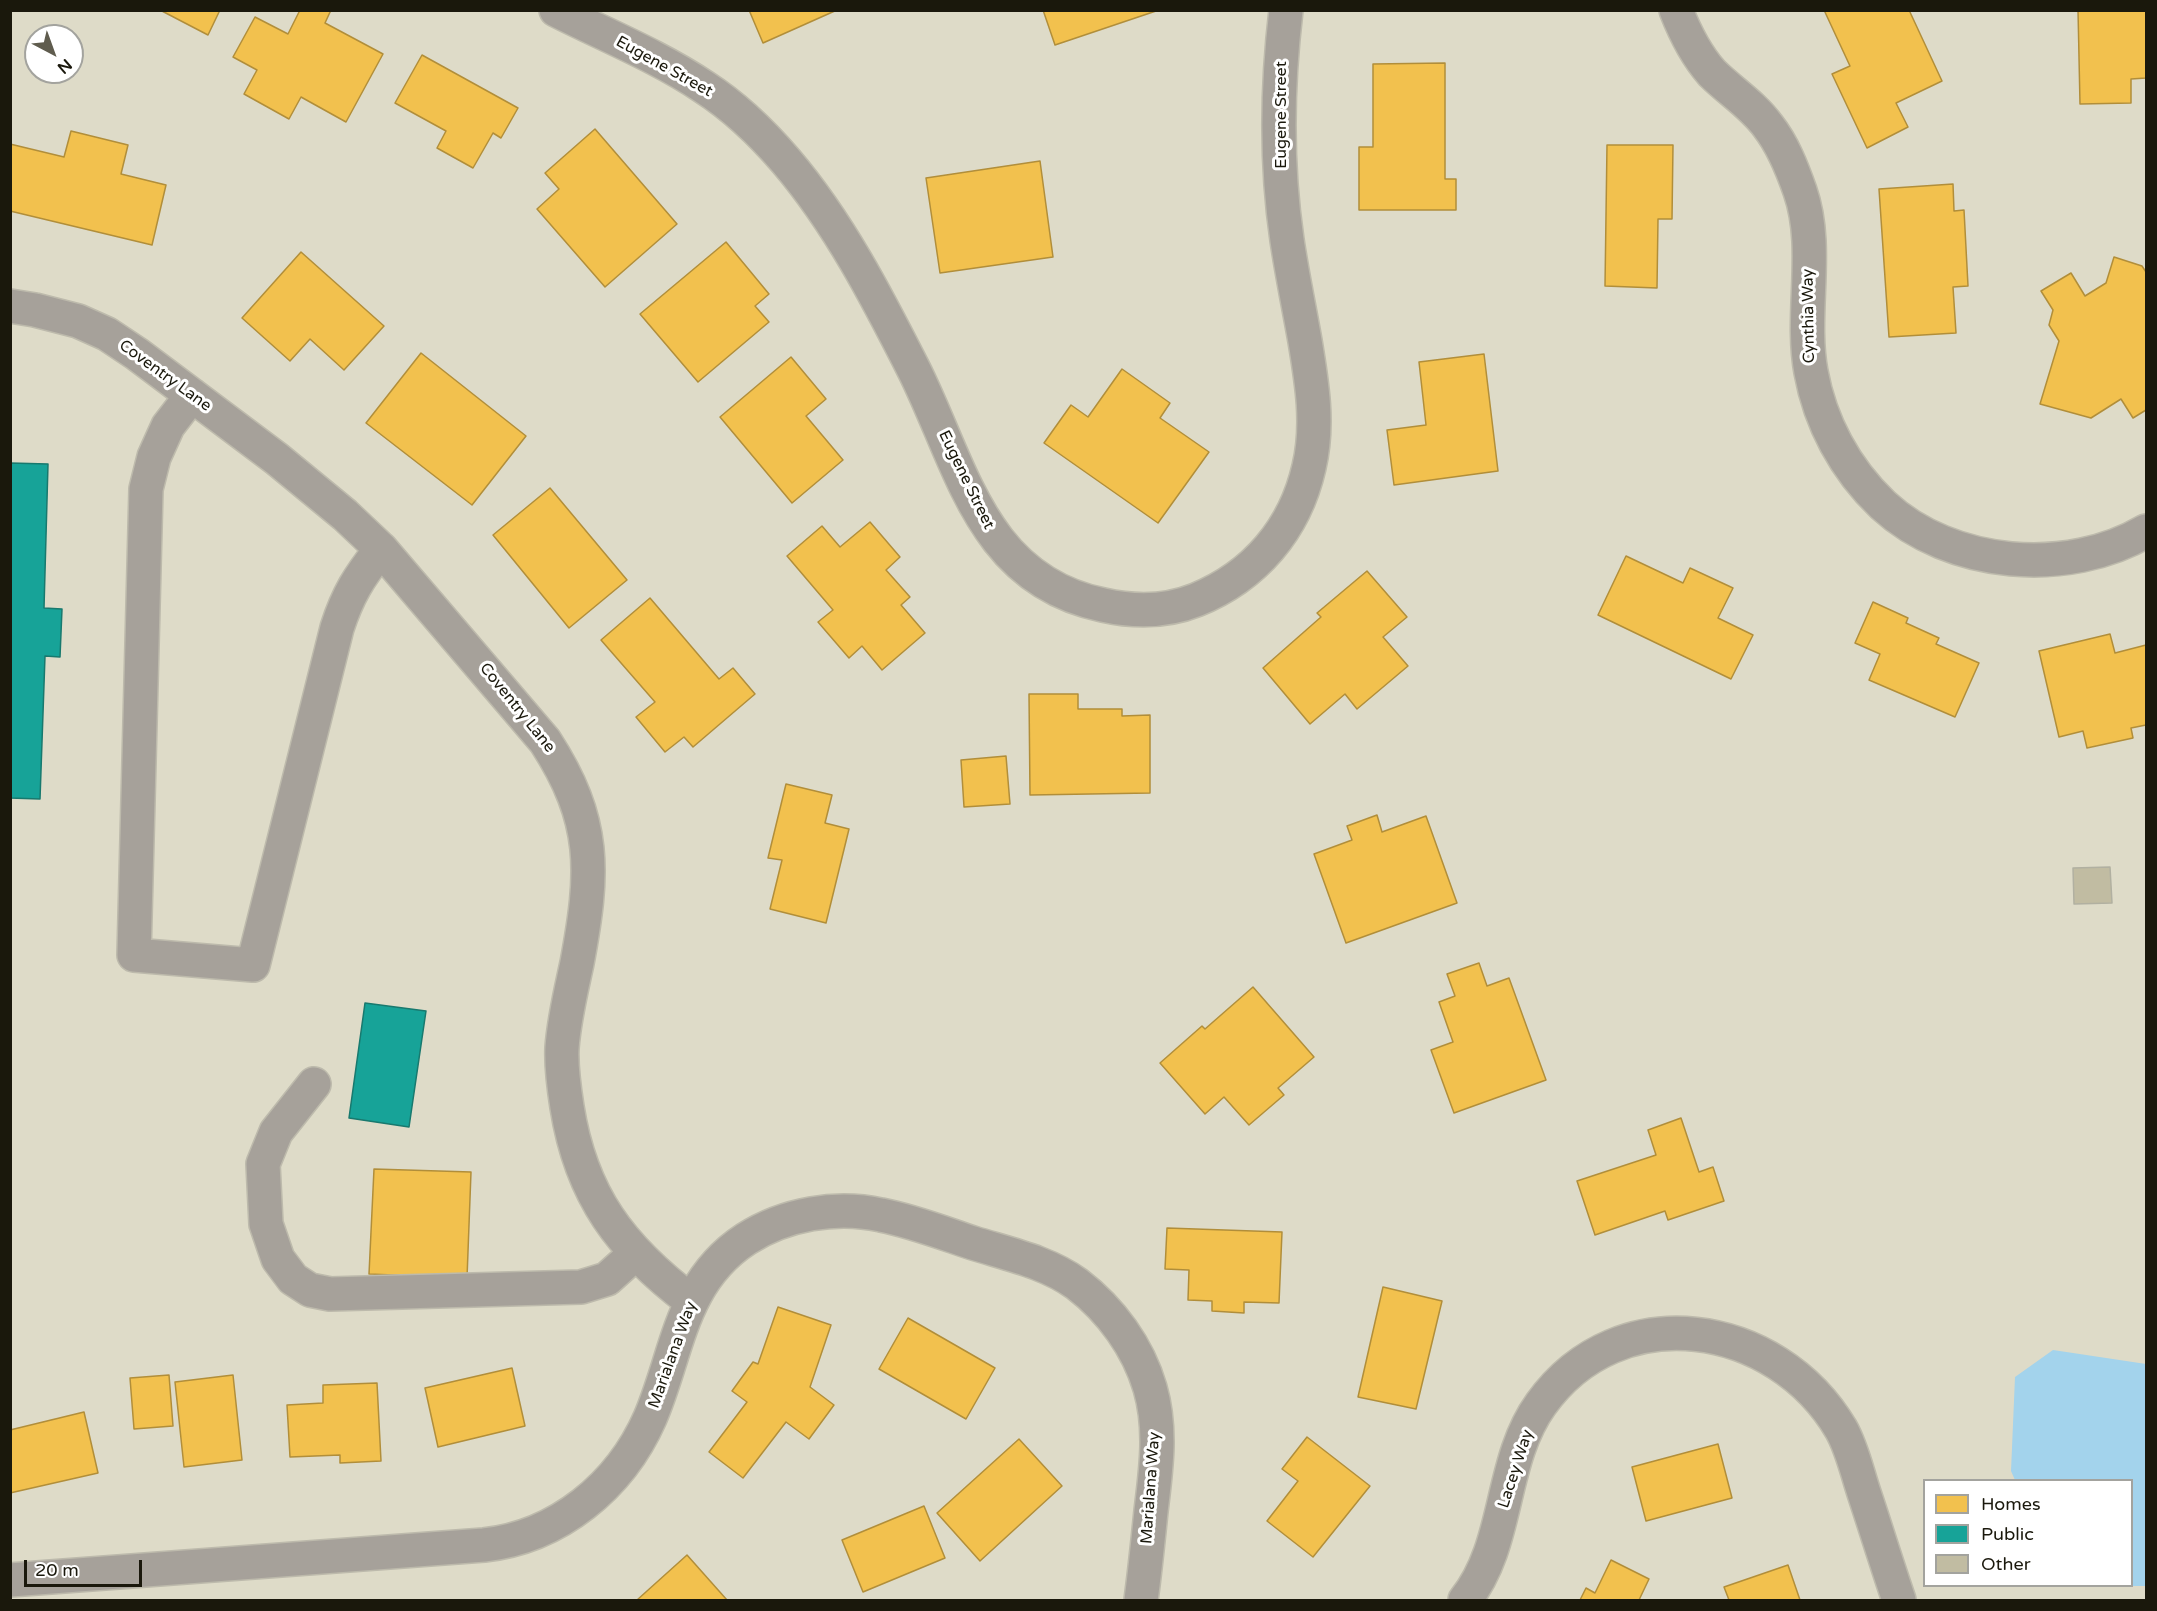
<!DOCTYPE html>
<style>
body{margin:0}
#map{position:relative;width:2157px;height:1611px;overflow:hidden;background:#dedbc8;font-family:"Varela Round",sans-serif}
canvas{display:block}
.frame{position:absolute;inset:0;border:12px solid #1a180c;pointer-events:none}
.legend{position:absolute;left:1923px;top:1479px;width:210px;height:108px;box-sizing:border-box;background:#fff;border:2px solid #a3a39e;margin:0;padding:8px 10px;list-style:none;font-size:18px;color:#1a180c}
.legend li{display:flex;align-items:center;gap:12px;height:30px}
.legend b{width:30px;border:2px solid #a3a39e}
.north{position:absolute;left:24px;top:24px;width:60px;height:60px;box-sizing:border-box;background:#fff;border:2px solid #a3a39e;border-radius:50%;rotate:139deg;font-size:16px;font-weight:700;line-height:24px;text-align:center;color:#1a180c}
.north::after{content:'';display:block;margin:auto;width:21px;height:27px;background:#5f5c4e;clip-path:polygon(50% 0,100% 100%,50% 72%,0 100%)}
.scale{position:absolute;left:24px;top:1560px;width:118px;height:27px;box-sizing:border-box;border:3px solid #1a180c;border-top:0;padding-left:8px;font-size:18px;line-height:21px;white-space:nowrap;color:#1a180c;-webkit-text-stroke:4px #fff;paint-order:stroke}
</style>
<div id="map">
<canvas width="2157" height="1611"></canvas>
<div class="frame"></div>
<ul class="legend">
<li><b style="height:16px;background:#f2c14e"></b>Homes</li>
<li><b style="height:16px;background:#17a398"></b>Public</li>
<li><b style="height:16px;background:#c1bca2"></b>Other</li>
</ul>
<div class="north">N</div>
<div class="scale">20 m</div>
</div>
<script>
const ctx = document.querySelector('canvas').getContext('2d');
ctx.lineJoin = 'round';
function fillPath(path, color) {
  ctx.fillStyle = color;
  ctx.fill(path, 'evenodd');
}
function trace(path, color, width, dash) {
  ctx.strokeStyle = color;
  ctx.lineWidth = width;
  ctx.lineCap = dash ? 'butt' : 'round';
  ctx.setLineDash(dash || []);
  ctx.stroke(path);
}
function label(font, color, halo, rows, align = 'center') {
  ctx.font = font + ' "Varela Round",sans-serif';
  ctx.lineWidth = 6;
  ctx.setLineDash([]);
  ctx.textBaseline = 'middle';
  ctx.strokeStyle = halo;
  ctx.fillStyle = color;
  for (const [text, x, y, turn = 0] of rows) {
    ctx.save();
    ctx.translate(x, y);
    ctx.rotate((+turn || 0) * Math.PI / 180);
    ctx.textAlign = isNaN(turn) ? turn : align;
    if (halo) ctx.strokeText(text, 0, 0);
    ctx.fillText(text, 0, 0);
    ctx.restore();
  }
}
fillPath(new Path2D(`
 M 2053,1350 L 2146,1364 L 2146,1586 L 2114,1586 L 2132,1586 L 2132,1480 L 2015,1480 L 2011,1471 L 2015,1377 Z`), '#a3d3ec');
const homes = new Path2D(`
 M 160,10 L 220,10 L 208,35 Z
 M 300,10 L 331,10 L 325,23 L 383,54 L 346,122 L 301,97 L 289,119 L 244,94 L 257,70 L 233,57 L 255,17 L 288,34 Z
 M 749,10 L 837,10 L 763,43 Z
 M 1043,10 L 1159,10 L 1055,45 Z
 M 1824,10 L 1909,10 L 1942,81 L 1896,103 L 1908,127 L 1867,148 L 1832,74 L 1850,66 Z
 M 2078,10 L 2146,10 L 2146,78 L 2131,79 L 2131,103 L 2080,104 Z
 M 422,55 L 518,108 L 501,138 L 493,133 L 473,168 L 437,148 L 446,131 L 395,103 Z
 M 1445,63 L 1445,179 L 1456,179 L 1456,210 L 1359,210 L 1359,147 L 1373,147 L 1373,64 Z
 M 595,129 L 677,224 L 605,287 L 537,209 L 559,189 L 545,173 Z
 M 71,131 L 128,145 L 121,174 L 166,185 L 152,245 L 10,211 L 10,144 L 64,157 Z
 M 1607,145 L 1673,145 L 1672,219 L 1658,219 L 1657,288 L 1605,286 Z
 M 1040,161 L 1053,257 L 940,273 L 926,178 Z
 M 1953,184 L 1954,211 L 1964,210 L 1968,286 L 1953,287 L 1956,333 L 1889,337 L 1879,189 Z
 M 726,242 L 769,294 L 755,306 L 769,322 L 698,382 L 640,314 Z
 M 301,252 L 384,326 L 344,370 L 310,339 L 290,361 L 242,318 Z
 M 2114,257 L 2142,266 L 2146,272 L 2146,410 L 2133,418 L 2121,399 L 2091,418 L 2040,404 L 2059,341 L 2049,325 L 2053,310 L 2041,291 L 2071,273 L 2085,296 L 2106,283 Z
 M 421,353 L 526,436 L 472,505 L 366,423 Z
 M 1484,354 L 1498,471 L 1394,485 L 1387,430 L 1426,425 L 1419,362 Z
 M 791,357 L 826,399 L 806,416 L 843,460 L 792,503 L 720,417 Z
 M 1122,369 L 1170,403 L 1160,418 L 1209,452 L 1158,523 L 1044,443 L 1071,405 L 1088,417 Z
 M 550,488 L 627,580 L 569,628 L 493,535 Z
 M 870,522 L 900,557 L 886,570 L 910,597 L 901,605 L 925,633 L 882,670 L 862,646 L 849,658 L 818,622 L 833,610 L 787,556 L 822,526 L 840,547 Z
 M 1626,556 L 1683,583 L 1690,568 L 1733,588 L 1718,618 L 1753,635 L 1731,679 L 1598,615 Z
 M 1367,571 L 1407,617 L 1383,637 L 1408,666 L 1357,709 L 1345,694 L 1310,724 L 1263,668 L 1321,617 L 1317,613 Z
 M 650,598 L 719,679 L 733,668 L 755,694 L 693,747 L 684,737 L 665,752 L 636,717 L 655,702 L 601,640 Z
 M 1873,602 L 1908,618 L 1906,623 L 1939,638 L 1936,644 L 1979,663 L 1955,717 L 1869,680 L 1880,654 L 1855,643 Z
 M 2110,634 L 2115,653 L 2146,645 L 2146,725 L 2131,728 L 2133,738 L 2087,748 L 2083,731 L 2059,737 L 2039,651 Z
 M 1029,694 L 1078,694 L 1078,709 L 1122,709 L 1122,716 L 1150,715 L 1150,793 L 1030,795 Z
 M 1006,756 L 1010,804 L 964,807 L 961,760 Z
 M 786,784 L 832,795 L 825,823 L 849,829 L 826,923 L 770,909 L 782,860 L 768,858 Z
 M 1377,815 L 1382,832 L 1426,816 L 1457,903 L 1346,943 L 1314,854 L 1352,840 L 1347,826 Z
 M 1479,963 L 1487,986 L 1509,978 L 1546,1080 L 1454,1113 L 1431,1050 L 1453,1042 L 1439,1002 L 1455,996 L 1447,974 Z
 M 1253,987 L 1314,1057 L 1278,1088 L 1284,1095 L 1249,1125 L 1224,1097 L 1205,1114 L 1160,1063 L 1202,1026 L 1205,1029 Z
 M 1681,1118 L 1699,1172 L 1713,1167 L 1724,1201 L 1668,1220 L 1665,1211 L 1595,1235 L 1577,1181 L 1656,1155 L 1648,1130 Z
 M 374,1169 L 471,1172 L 467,1278 L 369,1274 Z
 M 1167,1228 L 1282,1232 L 1279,1303 L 1244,1302 L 1244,1313 L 1212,1311 L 1212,1301 L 1188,1300 L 1189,1270 L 1165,1269 Z
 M 1383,1287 L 1442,1301 L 1416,1409 L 1358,1397 Z
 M 778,1307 L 831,1325 L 810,1387 L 834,1405 L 809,1439 L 786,1422 L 743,1478 L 709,1452 L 747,1402 L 732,1391 L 753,1362 L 758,1364 Z
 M 908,1318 L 995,1368 L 966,1419 L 879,1369 Z
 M 512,1368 L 525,1426 L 438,1447 L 425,1388 Z
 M 169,1375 L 173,1426 L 134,1429 L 130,1378 Z
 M 233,1375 L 242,1460 L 184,1467 L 175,1382 Z
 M 377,1383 L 381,1461 L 340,1463 L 340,1455 L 290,1457 L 287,1405 L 323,1403 L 323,1385 Z
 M 84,1412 L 98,1473 L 10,1493 L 10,1430 Z
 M 1307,1437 L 1370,1486 L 1313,1557 L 1267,1521 L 1298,1481 L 1282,1469 Z
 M 1019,1439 L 1062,1486 L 980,1561 L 937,1513 Z
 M 1718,1444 L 1732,1498 L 1646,1521 L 1632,1467 Z
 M 924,1506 L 945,1558 L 863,1592 L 842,1540 Z
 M 687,1555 L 727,1600 L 637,1600 Z
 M 1611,1560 L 1649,1579 L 1639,1600 L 1580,1600 L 1586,1588 L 1595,1593 Z
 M 1788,1565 L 1800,1600 L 1729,1600 L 1724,1587 Z`);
fillPath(homes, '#f2c14e');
trace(homes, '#b18e3a', 1.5);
const public = new Path2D(`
 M 10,463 L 48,464 L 44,608 L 62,609 L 60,657 L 45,656 L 40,799 L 10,798 Z
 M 365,1003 L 426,1011 L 409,1127 L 349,1118 Z`);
fillPath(public, '#17a398');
trace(public, '#18796e', 1.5);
const building = new Path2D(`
 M 2110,867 L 2112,903 L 2074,904 L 2073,868 Z`);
fillPath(building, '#c1bca2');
trace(building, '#b1b0a1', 1.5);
const minor = new Path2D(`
 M 556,10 C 605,35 658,56 704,87 C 735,107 762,133 786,161 C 839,223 877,297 914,370 C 962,466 981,580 1103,605 C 1134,612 1166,612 1196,600 C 1255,576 1295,529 1309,467 C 1319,425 1312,383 1305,341 C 1299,307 1292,274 1287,240 C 1276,165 1277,86 1286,10
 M 1676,10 C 1685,33 1696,55 1712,73 C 1730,91 1753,105 1768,126 C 1783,145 1792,168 1800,191 C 1820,248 1800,313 1811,372 C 1820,422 1845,469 1883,505 C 1951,568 2068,577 2146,531
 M 10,306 L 35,310 L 78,321 L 107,334 L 137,354 L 277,459 L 345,515 L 381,549 L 545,741 C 597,821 594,872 577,963 C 571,991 564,1019 562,1048 C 561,1068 564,1088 567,1107 C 581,1196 621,1248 691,1301
 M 192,395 L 168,426 L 154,457 L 146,489 L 134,955 L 253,965 L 337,628 C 348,594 359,577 381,549
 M 314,1084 L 276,1132 L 263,1164 L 266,1224 L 278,1259 L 293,1279 L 310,1290 L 330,1294 L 581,1287 L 607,1279 L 636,1253
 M 10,1580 L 484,1545 C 558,1537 620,1486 650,1418 C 678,1353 680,1282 746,1239 C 785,1214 836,1205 881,1215 C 912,1221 943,1233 973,1243 C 1008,1254 1047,1262 1077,1284 C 1111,1310 1138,1347 1150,1388 C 1162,1429 1156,1470 1151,1511 C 1148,1541 1145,1571 1141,1600
 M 1465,1600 C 1510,1544 1499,1462 1541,1404 C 1619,1295 1776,1319 1841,1429 C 1852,1448 1857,1472 1864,1493 C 1876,1529 1887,1565 1899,1600`);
trace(minor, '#bdbaac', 36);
trace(minor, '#a6a19a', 33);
label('16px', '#1a180c', '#fff', [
 ["Eugene Street",664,67,29],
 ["Eugene Street",1282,115,-90],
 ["Cynthia Way",1809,316,-91],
 ["Coventry Lane",165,376,36],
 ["Eugene Street",966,480,64],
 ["Coventry Lane",517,708,51],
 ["Marialana Way",673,1355,-70],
 ["Lacey Way",1516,1469,-72],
 ["Marialana Way",1151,1488,-86]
]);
</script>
